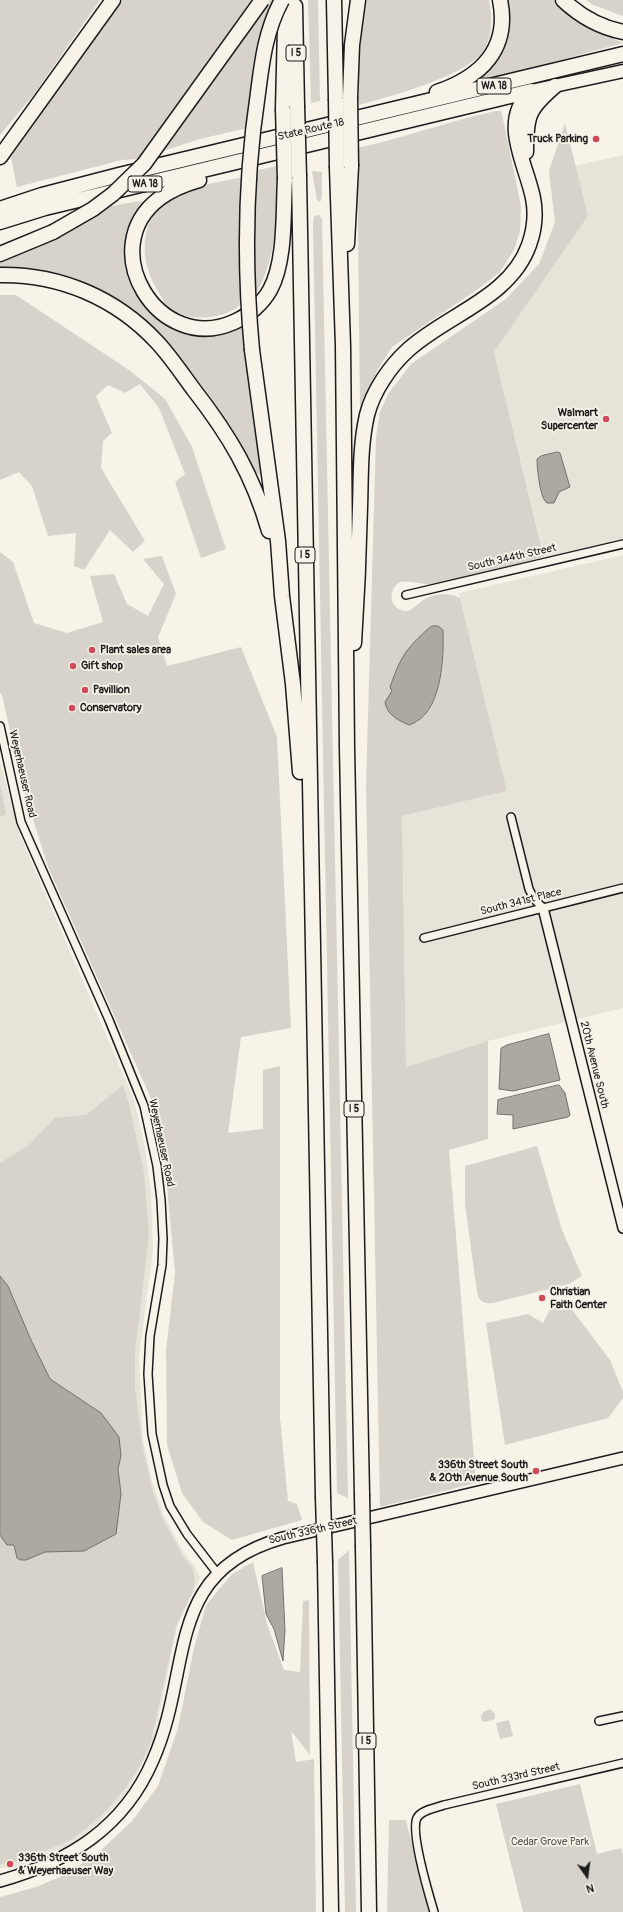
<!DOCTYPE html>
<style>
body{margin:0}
#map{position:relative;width:623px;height:1912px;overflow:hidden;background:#f7f3e8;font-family:Pangolin,sans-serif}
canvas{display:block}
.north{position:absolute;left:567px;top:1856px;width:40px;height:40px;-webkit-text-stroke:3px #f7f3e8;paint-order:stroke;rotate:166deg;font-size:11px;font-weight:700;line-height:16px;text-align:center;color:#1c1c1c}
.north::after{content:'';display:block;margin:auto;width:14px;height:18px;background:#1c1c1c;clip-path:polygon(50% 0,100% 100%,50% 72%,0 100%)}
</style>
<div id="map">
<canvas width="623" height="1912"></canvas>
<div class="north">N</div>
</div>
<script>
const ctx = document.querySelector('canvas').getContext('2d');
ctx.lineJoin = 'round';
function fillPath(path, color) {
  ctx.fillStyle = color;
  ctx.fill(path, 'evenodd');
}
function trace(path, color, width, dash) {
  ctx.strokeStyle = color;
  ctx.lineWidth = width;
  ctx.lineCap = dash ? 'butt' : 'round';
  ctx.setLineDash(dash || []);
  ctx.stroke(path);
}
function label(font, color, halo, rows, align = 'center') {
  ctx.font = font + ' Pangolin,sans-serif';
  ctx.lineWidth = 3.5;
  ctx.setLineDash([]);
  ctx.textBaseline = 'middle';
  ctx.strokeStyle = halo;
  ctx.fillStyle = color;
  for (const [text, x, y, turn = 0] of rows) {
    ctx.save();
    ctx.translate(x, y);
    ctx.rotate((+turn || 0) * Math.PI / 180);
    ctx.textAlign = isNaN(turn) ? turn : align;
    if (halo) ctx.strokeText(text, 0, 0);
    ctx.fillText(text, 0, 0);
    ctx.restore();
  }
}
fillPath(new Path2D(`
 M 623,155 L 623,544 L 546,562 L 494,352 L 588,216 L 575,166 Z
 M 623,555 L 623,1008 L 488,1041 L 406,1067 L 402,816 L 507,791 L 459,593 Z
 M 0,761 L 19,833 L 134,1100 L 145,1147 L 151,1193 L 153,1250 L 139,1357 L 143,1441 L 152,1481 L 163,1514 L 182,1550 L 195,1567 L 200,1578 L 178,1623 L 153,1744 L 124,1797 L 94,1827 L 68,1846 L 16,1867 L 0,1868 Z`), '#e6e3d9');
fillPath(new Path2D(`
 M 0,0 L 100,0 L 35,93 L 0,135 Z
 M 123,0 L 253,0 L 160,131 L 138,159 L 122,160 L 17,187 L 11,157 Z
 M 270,0 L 276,0 L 247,128 L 200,139 L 163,151 Z
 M 308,0 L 318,0 L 320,101 L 311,103 Z
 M 367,0 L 489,0 C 492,16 493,33 485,48 C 472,75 388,97 359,105 C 359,75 356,27 367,0 Z
 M 504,0 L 553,0 L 587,27 L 623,43 L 476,83 L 475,81 L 487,67 Z
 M 586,0 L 623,0 L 623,16 L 593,5 Z
 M 496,111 L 501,111 L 502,114 L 521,206 L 520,231 L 514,250 L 500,272 L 481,287 L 392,347 L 378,369 L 360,407 L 357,148 C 404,138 449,121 496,111 Z
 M 565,123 L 588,216 L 494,352 L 544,557 C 507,566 470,578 432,584 C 422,585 410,580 401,582 C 390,586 388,603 399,609 C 411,616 416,603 425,599 C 435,593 450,593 460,598 L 507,791 L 402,816 L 406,1067 L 488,1041 L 488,1139 L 449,1150 L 476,1483 L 380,1507 L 366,785 L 376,437 L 380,412 L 388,394 L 411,364 L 506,299 L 539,264 L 555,222 L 549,171 ZM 443,630 C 444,658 441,705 416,723 L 385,702 L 392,691 Z
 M 277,166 C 278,211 278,261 252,300 L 254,171 Z
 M 312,171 L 322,172 L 322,197 L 320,202 L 317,200 Z
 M 243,177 L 242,292 L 240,305 C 228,316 206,319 191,317 C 183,316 174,310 167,307 C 160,294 150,280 147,266 C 141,241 147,215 167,200 C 185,186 221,182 243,177 Z
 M 139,201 L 143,202 L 133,224 L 126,248 L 126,265 L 131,280 L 139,297 L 150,311 L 164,321 L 213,333 L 244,328 L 262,471 L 259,475 L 255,472 C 227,415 174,342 123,304 C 89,278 42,268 0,269 L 0,263 L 63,235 L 107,207 Z
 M 319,215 L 322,219 L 348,1498 L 337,1493 L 313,225 L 314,216 Z
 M 0,295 L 16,295 L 129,370 L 165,399 L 192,447 L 226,549 L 201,558 L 175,482 L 185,474 L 159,408 L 140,384 L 125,393 L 108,385 L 96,396 L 112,433 L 103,441 L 101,468 L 145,541 L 133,552 L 110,530 L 84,570 L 74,566 L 76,533 L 48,536 L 32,486 L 19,472 L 0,480 Z
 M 0,552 L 13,562 L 34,623 L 67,633 L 103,622 L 90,576 L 114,574 L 127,604 L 148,616 L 164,584 L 143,559 L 162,556 L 176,594 L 158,637 L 167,666 L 241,647 L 277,737 L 291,1028 L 241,1037 L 228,1133 L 263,1129 L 263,1070 L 280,1066 L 280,1418 L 288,1501 L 297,1504 L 302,1520 L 232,1540 L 203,1522 L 182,1493 L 167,1445 L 166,1350 L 175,1273 L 161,1121 L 48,867 L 21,781 L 2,695 L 0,693 Z
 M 0,784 L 6,814 L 0,817 Z
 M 123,1085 L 129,1104 L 144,1173 L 149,1235 L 135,1352 L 135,1388 L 142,1444 L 152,1489 L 161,1515 L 183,1557 L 193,1569 L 195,1580 L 193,1591 L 176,1627 L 151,1741 L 140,1766 L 124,1790 L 103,1814 L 73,1839 L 45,1851 L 16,1862 L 0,1864 L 0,1531 C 4,1535 9,1539 12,1543 C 19,1550 14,1555 26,1560 L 45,1552 L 84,1551 L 116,1534 L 121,1494 L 118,1469 L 121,1456 L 101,1413 L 50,1379 L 31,1340 L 8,1286 L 0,1276 L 0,1163 L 29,1145 L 55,1118 L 86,1115 Z
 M 537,1146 L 562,1230 L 582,1276 L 569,1284 L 493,1303 C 484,1304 479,1302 477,1292 L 465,1204 L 465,1166 Z
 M 567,1303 L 610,1360 L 623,1392 L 623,1398 L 608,1418 L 505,1445 L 486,1323 L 528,1314 L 543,1323 L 552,1306 Z
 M 349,1550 L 356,1912 L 345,1912 L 338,1560 Z
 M 253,1562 L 267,1624 L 284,1670 L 300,1672 L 303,1601 L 309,1600 L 310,1755 L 291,1731 L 296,1762 L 314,1759 L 316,1912 L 0,1912 L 0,1897 L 36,1887 L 60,1877 L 96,1855 L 132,1821 L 158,1786 L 178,1728 L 194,1648 L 206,1605 L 232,1574 Z
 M 490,1709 L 495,1714 L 495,1719 L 485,1722 L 482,1721 L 481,1717 L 483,1712 Z
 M 509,1720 L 513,1736 L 500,1739 L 496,1723 Z
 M 580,1784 L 597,1854 L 621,1848 L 623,1856 L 623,1912 L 523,1912 L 496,1804 Z
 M 389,1820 L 406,1820 L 429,1912 L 387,1912 Z`), '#d7d3cb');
const water = new Path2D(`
 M 558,452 L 560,453 L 570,487 L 559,492 L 554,503 L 547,503 C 540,499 537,468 537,459 L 541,456 Z
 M 433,626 L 438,626 L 443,630 C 444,658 442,715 409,725 C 398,720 387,715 385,702 L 392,691 L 390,687 C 401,656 405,650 429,628 Z
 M 549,1034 L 560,1080 L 513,1091 L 499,1089 L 501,1048 L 507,1045 Z
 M 559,1085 L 565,1093 L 570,1115 L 568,1117 L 513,1129 L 513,1115 L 497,1114 L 498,1100 Z
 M 0,1276 L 8,1286 L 31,1340 L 50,1379 L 101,1413 L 119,1437 L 121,1456 L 118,1469 L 121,1494 L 116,1534 L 84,1551 L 45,1552 L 26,1560 L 21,1560 L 17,1558 L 14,1545 L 7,1545 L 0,1535 Z
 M 282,1568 L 285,1630 L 283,1661 L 274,1629 L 266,1614 L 262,1576 Z`);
fillPath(water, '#aca9a2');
trace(water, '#72716c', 1);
const minor = new Path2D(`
 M 406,595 L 623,544
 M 0,726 L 21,822 L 109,1020 L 144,1106 L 157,1166 L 161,1200 L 163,1239 L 162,1265 L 150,1336 L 148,1374 L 152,1434 L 163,1485 L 170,1506 L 187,1534 L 217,1573
 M 511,817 L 529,889 L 534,899 L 543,908
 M 424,938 L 623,888
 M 599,1721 L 623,1716
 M 434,1912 C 429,1895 410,1832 417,1818 C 421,1810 436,1808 444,1805 L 623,1763`);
const tertiary = new Path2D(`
 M 543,908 L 623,1228`);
const secondary = new Path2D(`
 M 0,1881 C 68,1862 124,1828 153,1760 C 194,1668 162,1572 283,1538 L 623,1458`);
const trunk = new Path2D(`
 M 531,91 L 623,71`);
const motorway = new Path2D(`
 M 334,0 L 336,99
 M 563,0 C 581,17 599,27 623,32
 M 295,6 L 297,106
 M 437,92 C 481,77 510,49 500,0
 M 350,97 L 352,45 L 358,0
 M 283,109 L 285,26 L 291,0
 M 526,152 C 526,116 528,109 555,86
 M 0,157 L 113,0
 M 337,168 L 343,346 L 347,748 L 362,1495
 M 299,176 L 323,1497
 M 199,180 C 185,184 172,189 160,198 C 93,248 159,356 234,322 C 248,316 262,304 270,290 C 286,261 283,212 285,179
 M 0,209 L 42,195 L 119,175 L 623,54
 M 0,222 L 45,208 L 531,91
 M 347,244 L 351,166
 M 0,254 L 53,232
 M 0,275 C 60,274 116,298 157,342 C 171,357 182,374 194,390 C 229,435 253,475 269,531
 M 252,350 L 278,541 L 282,596 L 293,684 L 300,772
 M 354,643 C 357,598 359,553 360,507 C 361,477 360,445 367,415 C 373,391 390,366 409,349 C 448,314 510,298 529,245 C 534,231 536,213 533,198 C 526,163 499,122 531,91
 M 363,1547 L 369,1912
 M 325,1563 L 331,1912`);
trace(minor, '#1c1c1c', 10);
trace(tertiary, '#1c1c1c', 12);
trace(secondary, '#1c1c1c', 14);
trace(trunk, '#1c1c1c', 15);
trace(motorway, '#1c1c1c', 17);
trace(minor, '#f7f3e8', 7);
trace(tertiary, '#f7f3e8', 9);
trace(secondary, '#f7f3e8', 11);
trace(trunk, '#f7f3e8', 12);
trace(motorway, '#f7f3e8', 14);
const motorwayBridge = new Path2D(`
 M 350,97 L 351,166
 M 336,99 L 337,168
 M 297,106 L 299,176
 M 283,109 L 285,179
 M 53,232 L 93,209 L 113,194 L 144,164 L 262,0
 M 252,350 C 244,264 245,179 258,93 C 262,61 266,29 282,0
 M 362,1495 L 363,1547
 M 323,1497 L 325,1563`);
trace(motorwayBridge, '#1c1c1c', 17, []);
trace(motorwayBridge, '#f7f3e8', 14);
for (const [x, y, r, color] of [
 [596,139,4,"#d1495b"],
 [606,419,4,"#d1495b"],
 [92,650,4,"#d1495b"],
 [73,666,4,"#d1495b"],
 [85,690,4,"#d1495b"],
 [72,708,4,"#d1495b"],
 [542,1298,4,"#d1495b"],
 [536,1471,4,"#d1495b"],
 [10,1864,4,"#d1495b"]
]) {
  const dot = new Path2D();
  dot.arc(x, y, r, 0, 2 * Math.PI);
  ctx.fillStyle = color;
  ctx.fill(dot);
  trace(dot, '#f7f3e8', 1.5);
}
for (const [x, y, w] of [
 [296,53,20],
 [494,86,34],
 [145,184,34],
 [305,555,20],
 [354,1109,20],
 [366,1741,20]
]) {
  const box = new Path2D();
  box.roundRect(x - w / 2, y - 8, w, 16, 3);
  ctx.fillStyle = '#f7f3e8';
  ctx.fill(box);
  trace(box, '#1c1c1c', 1);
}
label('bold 10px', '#1c1c1c', null, [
 ["I 5",296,53],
 ["WA 18",494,86],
 ["WA 18",145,184],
 ["I 5",305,555],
 ["I 5",354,1109],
 ["I 5",366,1741]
]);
label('11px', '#1c1c1c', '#f7f3e8', [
 ["State Route 18",311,130,-13],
 ["South 344th Street",512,558,-13],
 ["Weyerhaeuser Road",22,774,77],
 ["South 341st Place",521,902,-14],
 ["20th Avenue South",594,1065,76],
 ["Weyerhaeuser Road",161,1143,78],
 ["South 336th Street",313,1531,-13],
 ["South 333rd Street",516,1777,-13]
]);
label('bold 11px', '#1c1c1c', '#f7f3e8', [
 ["Truck Parking",588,139,"right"],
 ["Walmart",598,413,"right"],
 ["Supercenter",598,426,"right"],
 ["Plant sales area",100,650],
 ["Gift shop",81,666],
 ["Pavillion",93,690],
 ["Conservatory",80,708],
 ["Christian",550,1292],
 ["Faith Center",550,1305],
 ["336th Street South",528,1465,"right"],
 ["& 20th Avenue South",528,1478,"right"],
 ["336th Street South",18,1858],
 ["& Weyerhaeuser Way",18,1871]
], 'left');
label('11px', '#545351', '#f7f3e8', [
 ["Cedar Grove Park",550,1842]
]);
</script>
